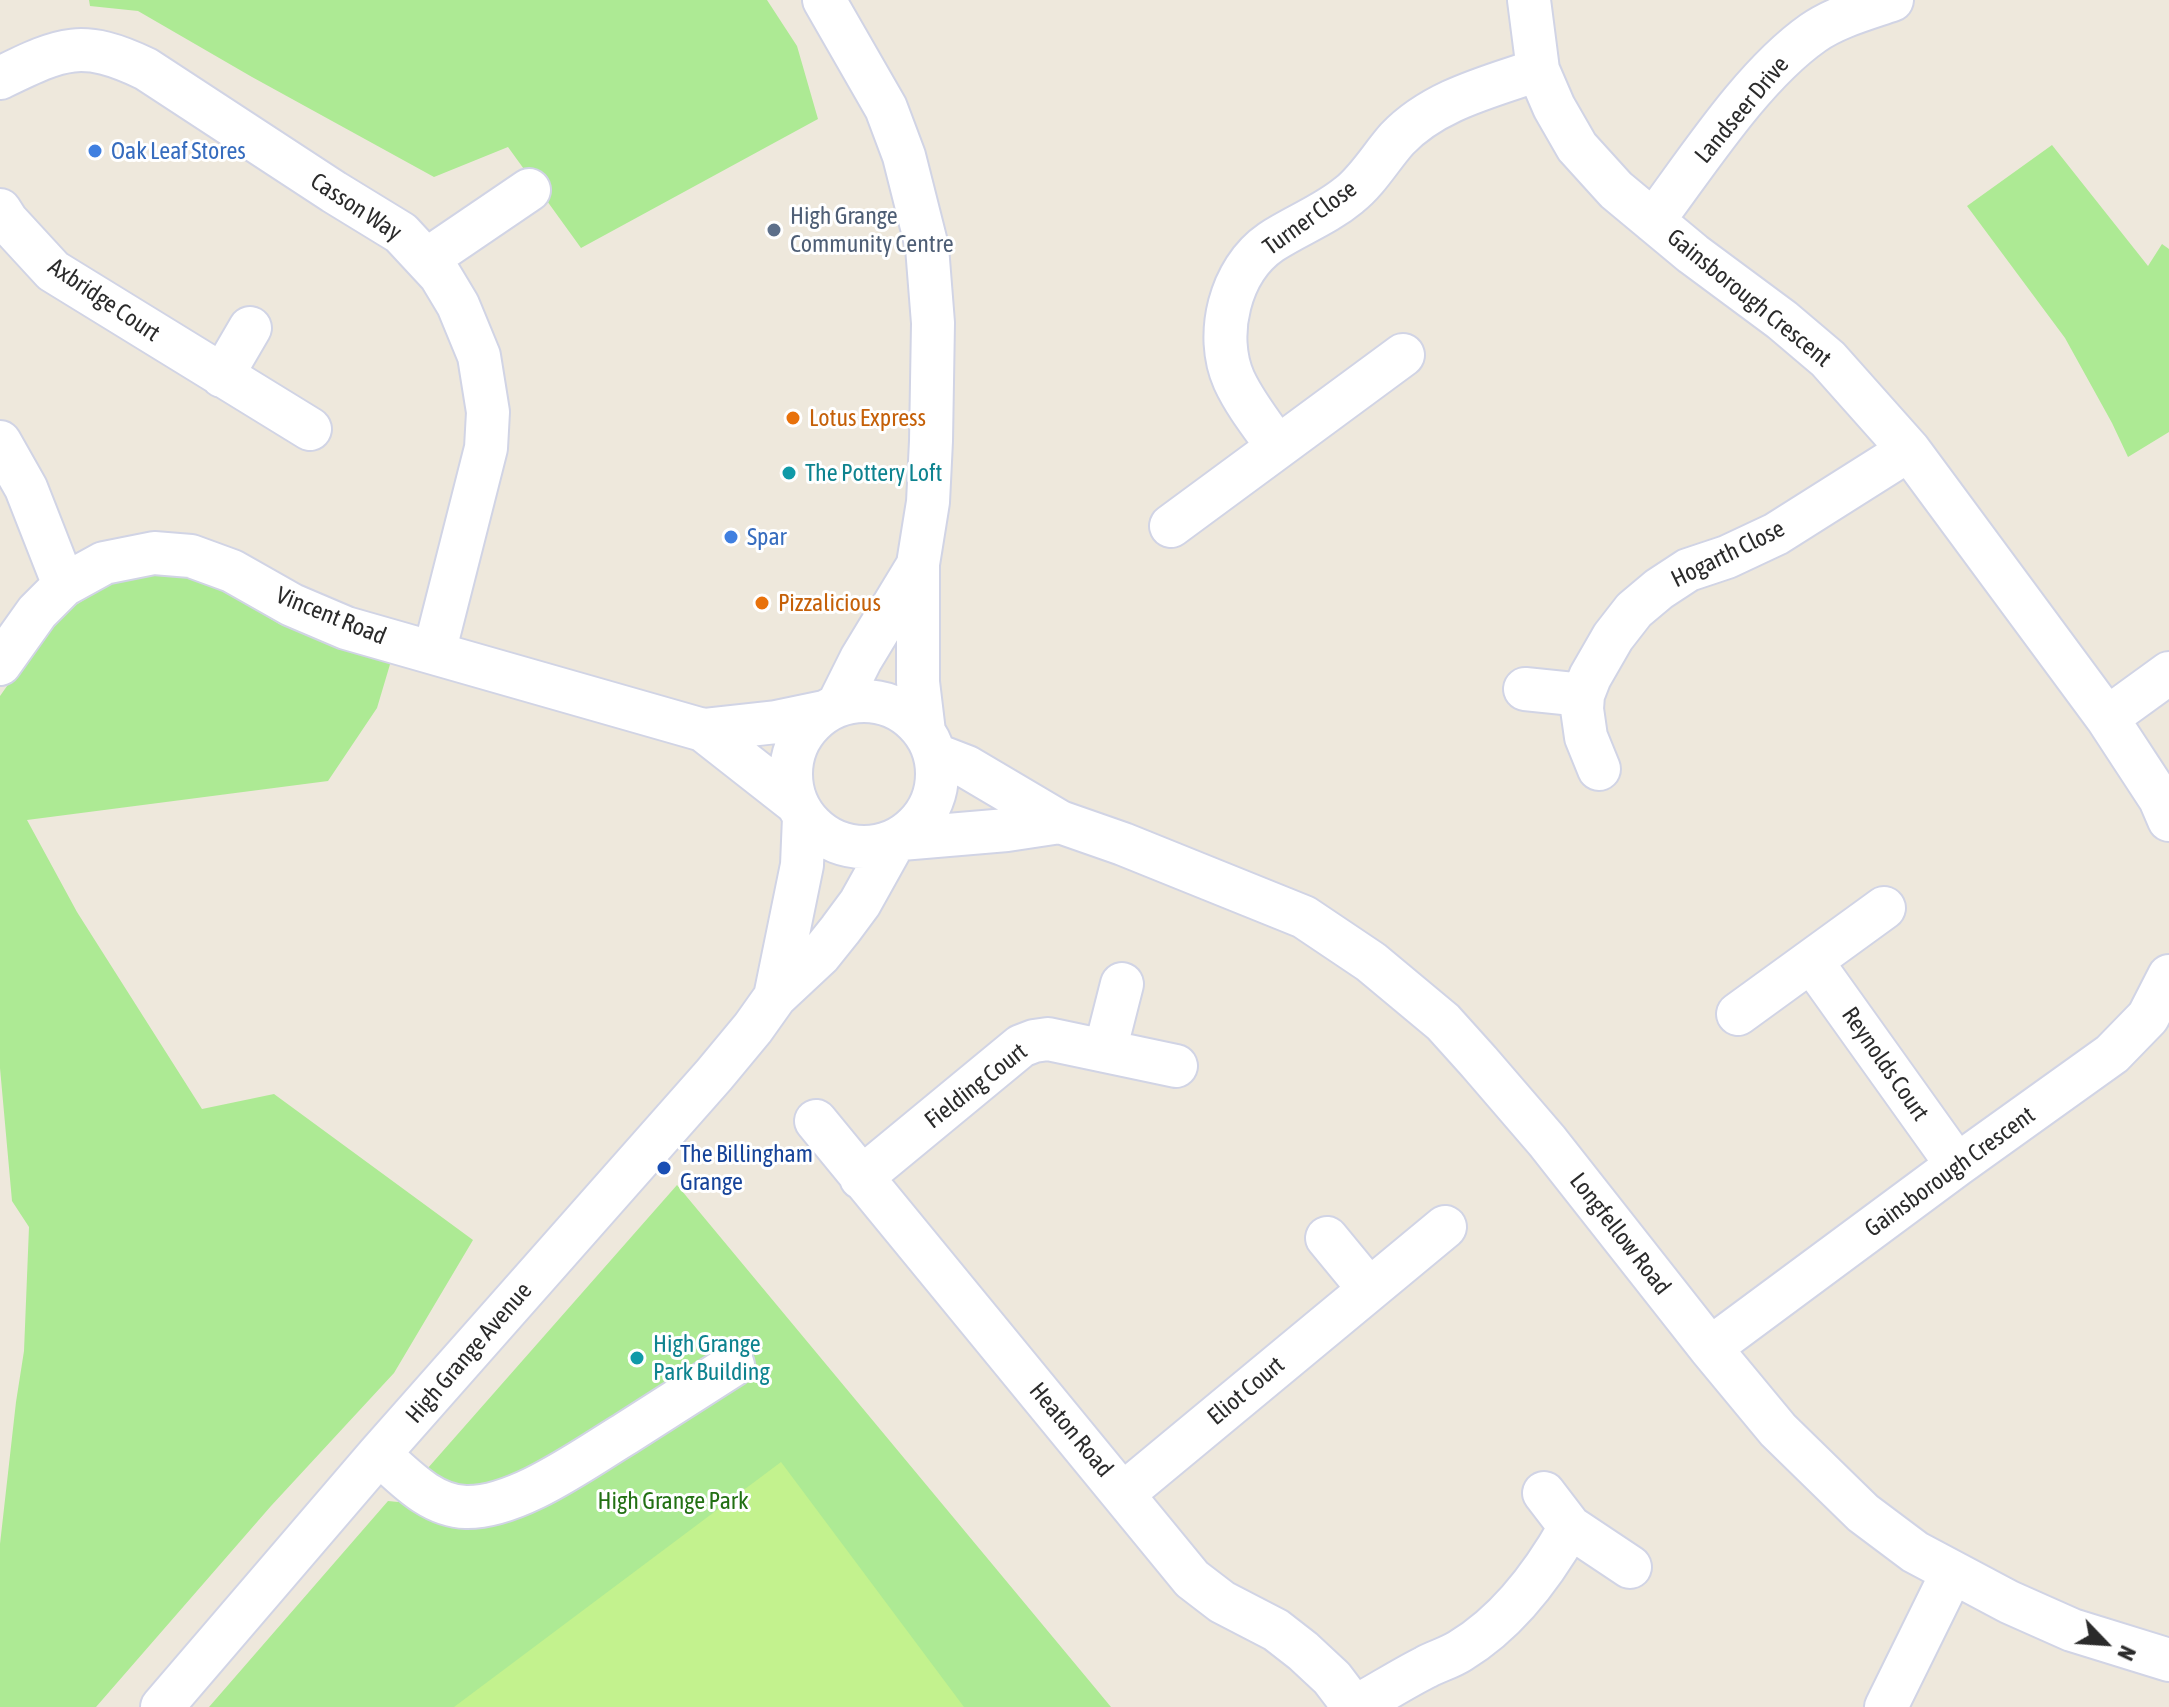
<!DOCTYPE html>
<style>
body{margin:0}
#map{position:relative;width:2169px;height:1707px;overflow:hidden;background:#eee8dc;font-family:"Asap Condensed",sans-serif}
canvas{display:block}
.north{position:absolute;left:2065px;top:1603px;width:80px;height:80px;-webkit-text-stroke:6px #fff;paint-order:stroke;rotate:115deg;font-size:22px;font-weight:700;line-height:32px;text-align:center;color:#2b2b2b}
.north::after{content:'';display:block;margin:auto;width:28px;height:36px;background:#2b2b2b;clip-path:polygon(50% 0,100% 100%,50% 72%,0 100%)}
</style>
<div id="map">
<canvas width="2169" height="1707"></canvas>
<div class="north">N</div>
</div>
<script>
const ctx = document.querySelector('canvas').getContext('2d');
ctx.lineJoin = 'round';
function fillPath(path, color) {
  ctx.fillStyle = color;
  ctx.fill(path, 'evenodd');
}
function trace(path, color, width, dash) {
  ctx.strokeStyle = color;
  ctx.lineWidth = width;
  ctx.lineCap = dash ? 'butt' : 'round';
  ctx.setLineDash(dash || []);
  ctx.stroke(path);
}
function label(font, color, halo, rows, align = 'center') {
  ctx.font = font + ' "Asap Condensed",sans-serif';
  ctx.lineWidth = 6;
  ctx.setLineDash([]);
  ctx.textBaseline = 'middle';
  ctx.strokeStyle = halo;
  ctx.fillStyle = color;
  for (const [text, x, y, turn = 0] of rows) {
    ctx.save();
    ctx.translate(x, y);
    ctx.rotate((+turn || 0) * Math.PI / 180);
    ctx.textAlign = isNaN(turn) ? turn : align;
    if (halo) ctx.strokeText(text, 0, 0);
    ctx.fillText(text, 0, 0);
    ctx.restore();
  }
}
fillPath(new Path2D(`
 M 89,0 L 767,0 L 797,46 L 818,119 L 581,248 L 508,147 L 434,177 L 252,77 L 138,11 L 90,6 Z
 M 2052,145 L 2148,266 L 2162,244 L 2169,249 L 2169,432 L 2128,457 L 2112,423 L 2065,338 L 1967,206 Z
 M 173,572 L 227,592 L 281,625 L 391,661 L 377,708 L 328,781 L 27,820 L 77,912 L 202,1109 L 274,1094 L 473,1240 L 394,1373 L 271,1506 L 96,1707 L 0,1707 L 0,1544 L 16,1402 L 24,1351 L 29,1227 L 12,1201 L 0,1068 L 0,696 L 55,618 L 119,578 Z
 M 677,1185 L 1111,1707 L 209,1707 L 388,1501 L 398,1502 Z`), '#adea94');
fillPath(new Path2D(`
 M 781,1462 L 964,1707 L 454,1707 Z`), '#c3f28e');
const minor = new Path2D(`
 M 824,0 L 886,108 L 904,156 L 927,247 L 933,323 L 931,441 L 928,502 L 918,564 L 918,682 L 924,732
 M 1529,0 L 1538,70 L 1554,107 L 1577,147 L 1616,190 L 1693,254 L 1782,320 L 1828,359 L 1909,450 L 2107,718 L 2160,799 L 2169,820
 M 0,78 C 62,48 81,38 146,69 L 334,192 L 401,233 L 440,275 L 458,305 L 479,356 L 488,412 L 486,448 L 434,653
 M 0,210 L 7,221 L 53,271 L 310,429
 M 1653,221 C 1698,161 1752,76 1813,33 C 1836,17 1866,9 1892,0
 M 426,260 L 529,190
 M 222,376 L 250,328
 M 0,442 L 26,488 L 64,585
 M 1277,446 C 1262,425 1245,404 1234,380 C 1214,335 1230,270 1271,242 C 1297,225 1325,215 1349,195 C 1368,180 1381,157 1397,139 C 1434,100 1489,87 1538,70
 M 1171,526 L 1403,355
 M 0,664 L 37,612 L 64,585 L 104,563 L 154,553 L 191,556 L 232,571 L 292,605 L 346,628 L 703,730 L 796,803
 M 1525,689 L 1583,695
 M791 774a73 73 0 1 1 146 0a73 73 0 1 1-146 0Z
 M 838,705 L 861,659 L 918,565
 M 2107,718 L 2169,673
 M 703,730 L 776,722 L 824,712
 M 936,755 L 967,767 L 1060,822 L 1123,844 L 1304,917 L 1371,962 L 1443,1022 L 1479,1062 L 1547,1141 L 1710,1348 L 1778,1430 L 1863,1513 L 1915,1552 L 2009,1602 L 2072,1630 L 2169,1660
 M 1599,769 L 1586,737 L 1582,709 L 1583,695 L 1590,677 L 1613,637 L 1634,610 L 1659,589 L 1688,570 L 1727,557 L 1776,534 L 1909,450
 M 901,839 L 1007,830 L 1060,822
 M 1812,962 L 1957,1165
 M 775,997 L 802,865 L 804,817
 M 1738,1014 L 1884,908
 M 1105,1051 L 1122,984
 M 816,1121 L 1192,1579 L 1222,1602 L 1276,1630 L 1303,1651 L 1332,1678 L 1354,1707
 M 861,1178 L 1021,1046 L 1034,1041 L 1048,1039 L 1176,1066
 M 1327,1238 L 1369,1289
 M 1710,1348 L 1957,1165 L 2112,1054 L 2148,1017 L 2169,976
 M 379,1454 C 404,1476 430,1506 466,1507 C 517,1508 582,1460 625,1434 C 661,1411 697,1388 733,1365
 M 1124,1493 L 1445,1227
 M 1544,1493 L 1570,1527 L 1630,1567
 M 162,1707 L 379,1454 L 714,1075 L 753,1028 L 775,997 L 820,955 L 840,930 L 860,903 L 894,842
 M 1355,1707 C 1379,1694 1402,1679 1426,1667 C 1437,1661 1449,1658 1460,1651 C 1508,1622 1543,1575 1570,1527
 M 1886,1707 L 1952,1573`);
trace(minor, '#d1d4e5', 46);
trace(minor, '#fff', 42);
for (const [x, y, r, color] of [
 [95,151,8,"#3f7fe0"],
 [774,230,8,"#5c6f8a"],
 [793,418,8,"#e8710a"],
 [789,473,8,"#0f9aa8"],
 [731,537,8,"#3f7fe0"],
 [762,603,8,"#e8710a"],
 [664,1168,8,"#1a4fb4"],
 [637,1358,8,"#0f9aa8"]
]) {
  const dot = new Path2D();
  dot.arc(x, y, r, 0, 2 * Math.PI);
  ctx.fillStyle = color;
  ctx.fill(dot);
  trace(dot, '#fff', 3);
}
label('24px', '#2b2b2b', '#fff', [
 ["Landseer Drive",1742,110,-50],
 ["Casson Way",356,207,33],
 ["Turner Close",1310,218,-36],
 ["Gainsborough Crescent",1749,298,39],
 ["Axbridge Court",104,300,34],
 ["Hogarth Close",1728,554,-26],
 ["Vincent Road",331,616,22],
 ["Reynolds Court",1885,1064,55],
 ["Fielding Court",976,1086,-38],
 ["Gainsborough Crescent",1950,1172,-36],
 ["Longfellow Road",1620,1234,52],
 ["High Grange Avenue",469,1353,-49],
 ["Eliot Court",1246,1391,-40],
 ["Heaton Road",1071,1430,50]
]);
label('24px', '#366cbe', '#fff', [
 ["Oak Leaf Stores",111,151],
 ["Spar",747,537]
], 'left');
label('24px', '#4e5e75', '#fff', [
 ["High Grange",790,216],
 ["Community Centre",790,244]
], 'left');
label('24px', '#c56008', '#fff', [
 ["Lotus Express",809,418],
 ["Pizzalicious",778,603]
], 'left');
label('24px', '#0d838f', '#fff', [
 ["The Pottery Loft",805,473],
 ["High Grange",653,1344],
 ["Park Building",653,1372]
], 'left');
label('24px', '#164399', '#fff', [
 ["The Billingham",680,1154],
 ["Grange",680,1182]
], 'left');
label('24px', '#227013', '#fff', [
 ["High Grange Park",673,1501]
]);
</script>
